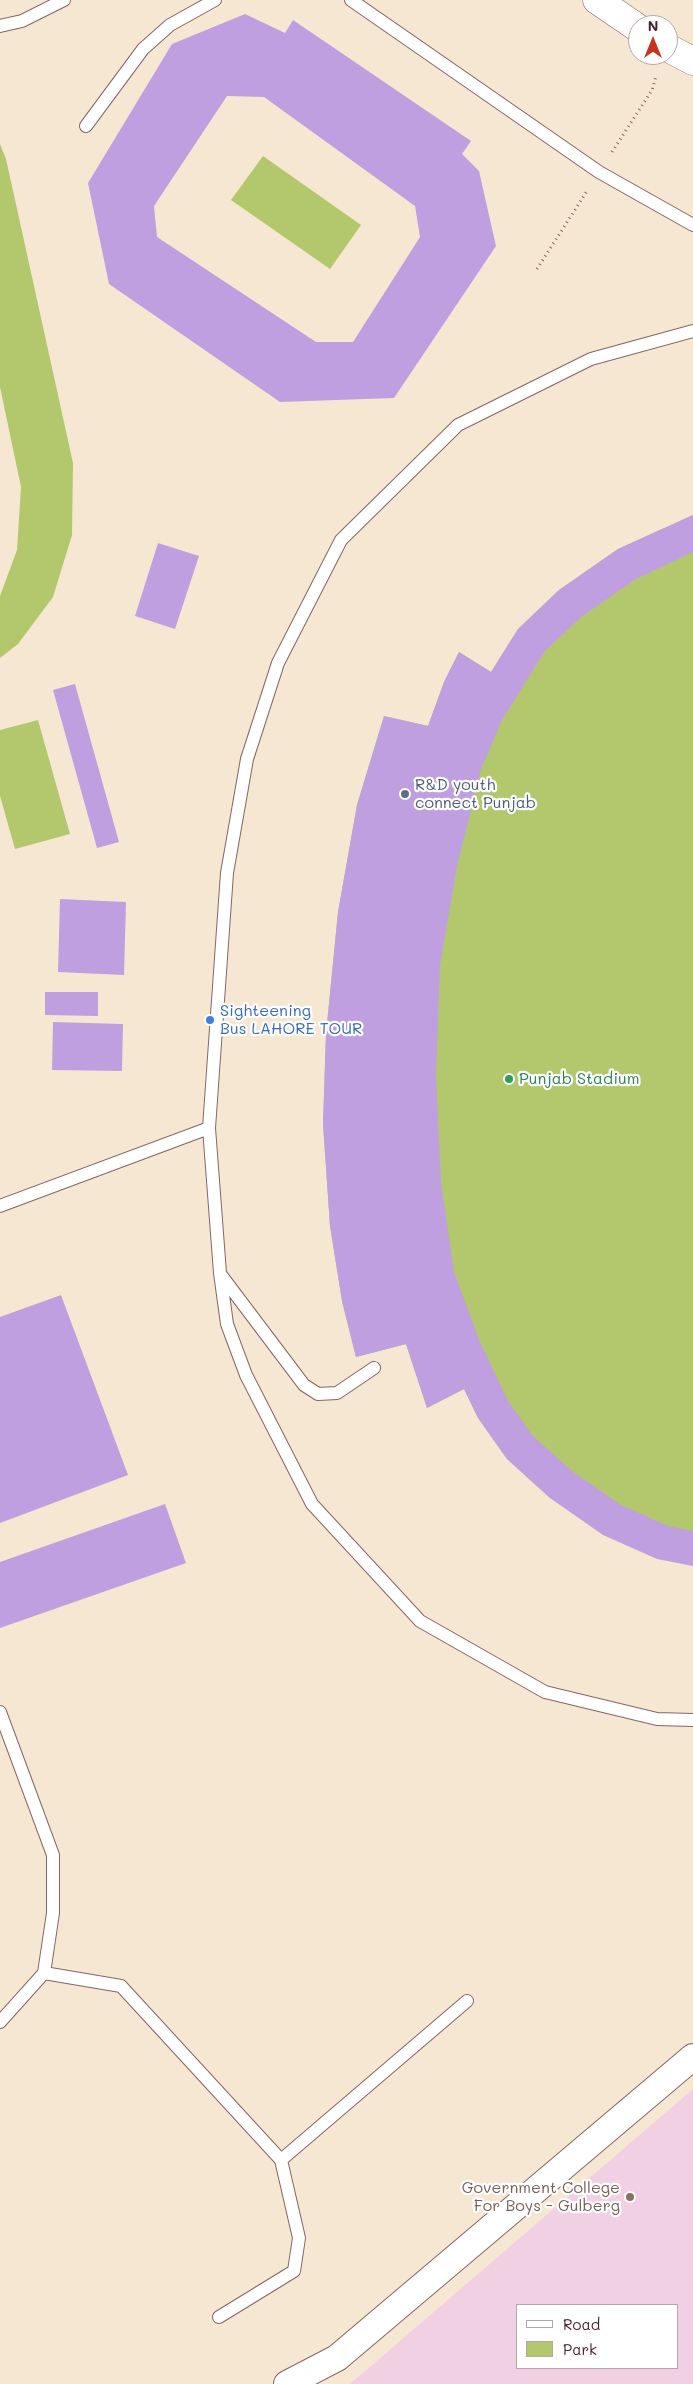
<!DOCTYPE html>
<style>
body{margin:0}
#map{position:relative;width:693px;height:2384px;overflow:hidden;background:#f6e7d2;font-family:Mali,sans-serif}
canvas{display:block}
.legend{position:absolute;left:516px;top:2304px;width:162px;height:65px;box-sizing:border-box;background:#fff;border:1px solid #b7a5aa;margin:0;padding:6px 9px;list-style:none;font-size:15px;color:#4a1f2b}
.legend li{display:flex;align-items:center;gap:10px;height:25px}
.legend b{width:25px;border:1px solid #b7a5aa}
.north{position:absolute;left:628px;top:15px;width:50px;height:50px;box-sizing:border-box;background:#fff;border:1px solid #b7a5aa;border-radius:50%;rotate:0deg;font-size:14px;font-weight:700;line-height:20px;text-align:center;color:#4a1f2b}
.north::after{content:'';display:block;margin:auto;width:18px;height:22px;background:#c8321e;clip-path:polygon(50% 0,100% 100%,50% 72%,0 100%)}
</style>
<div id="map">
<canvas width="693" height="2384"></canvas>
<ul class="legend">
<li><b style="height:6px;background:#fff"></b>Road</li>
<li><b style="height:14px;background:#b3c86c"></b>Park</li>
</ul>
<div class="north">N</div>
</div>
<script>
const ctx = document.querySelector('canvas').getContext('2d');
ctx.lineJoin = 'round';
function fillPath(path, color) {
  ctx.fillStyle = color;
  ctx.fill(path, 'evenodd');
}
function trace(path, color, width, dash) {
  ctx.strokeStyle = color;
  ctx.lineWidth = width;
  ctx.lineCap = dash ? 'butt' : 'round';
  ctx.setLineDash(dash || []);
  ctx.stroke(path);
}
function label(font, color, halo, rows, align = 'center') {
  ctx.font = font + ' Mali,sans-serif';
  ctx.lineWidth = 4.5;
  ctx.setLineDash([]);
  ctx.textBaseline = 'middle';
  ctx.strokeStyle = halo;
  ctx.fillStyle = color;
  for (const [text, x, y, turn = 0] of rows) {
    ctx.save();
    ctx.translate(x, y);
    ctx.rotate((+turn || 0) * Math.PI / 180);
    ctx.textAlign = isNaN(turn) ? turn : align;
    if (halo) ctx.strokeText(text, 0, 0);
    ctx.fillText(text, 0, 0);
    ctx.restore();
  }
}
fillPath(new Path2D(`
 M 693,2089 L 693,2384 L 350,2384 ZM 517,2305 L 677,2305 L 677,2368 L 517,2368 Z`), '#f1d0e3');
fillPath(new Path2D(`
 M 0,144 L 6,159 L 73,463 L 72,535 L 53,597 L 18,644 L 0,658 L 0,596 L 17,550 L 21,487 L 0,387 Z
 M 263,156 L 361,225 L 330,269 L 231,200 Z
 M 693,515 L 693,1566 L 550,1498 L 507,1459 L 478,1418 L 464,1389 L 427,1408 L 406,1344 L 356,1357 L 342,1301 L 330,1226 L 323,1124 L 326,1034 L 338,912 L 357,805 L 384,716 L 428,726 L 444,682 L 459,652 L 491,672 L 518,629 L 559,590 L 618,549 Z
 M 38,720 L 70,834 L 15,849 L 0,796 L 0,730 Z`), '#b3c86c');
fillPath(new Path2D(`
 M 245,14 L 285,33 L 293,20 L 471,141 L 462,154 L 479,171 L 496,246 L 394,398 L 280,402 L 109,284 L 88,183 L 172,44 ZM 227,96 L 264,97 L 415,206 L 420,237 L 353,342 L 316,342 L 157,237 L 154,206 Z
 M 693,515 L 693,552 L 636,579 L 581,617 L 545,651 L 502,720 L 481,769 L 457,866 L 440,965 L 436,1075 L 441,1182 L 454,1272 L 480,1342 L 508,1401 L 533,1436 L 572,1471 L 621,1505 L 668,1526 L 693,1531 L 693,1566 L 657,1559 L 603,1535 L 550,1498 L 507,1459 L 478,1418 L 464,1389 L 427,1408 L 406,1344 L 356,1357 L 342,1301 L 330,1226 L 323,1124 L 326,1034 L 338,912 L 357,805 L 384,716 L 428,726 L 444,682 L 459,652 L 491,672 L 518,629 L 559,590 L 618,549 Z
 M 158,543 L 199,556 L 175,629 L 135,616 Z
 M 75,684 L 119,842 L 97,848 L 53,690 Z
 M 60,899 L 126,902 L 124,975 L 58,972 Z
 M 45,992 L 98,992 L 98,1016 L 45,1015 Z
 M 53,1022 L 123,1024 L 122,1071 L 52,1070 Z
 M 61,1295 L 128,1475 L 0,1523 L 0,1317 Z
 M 165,1504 L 186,1563 L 0,1628 L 0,1562 Z`), '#c09fe0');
const service = new Path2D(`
 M 351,0 L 599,172 L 693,225
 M 0,26 L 22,21 L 64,0
 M 86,126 L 143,49 L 170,25 L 215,0
 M 693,331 L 591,359 L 458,425 L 341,540 L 278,663 L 247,759 L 227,873 L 209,1128 L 220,1273 L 227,1324 L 246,1375 L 312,1504 L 420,1621 L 545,1692 L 657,1719 L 693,1720
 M 0,1206 L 209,1128
 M 221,1275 L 304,1385 L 318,1394 L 337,1393 L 374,1368
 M 0,1712 L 53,1855 L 53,1913 L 44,1973 L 0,2022
 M 44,1973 L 121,1986 L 281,2160 L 299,2238 L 294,2271 L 219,2317
 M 281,2160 L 467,2001`);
const minor = new Path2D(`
 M 287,2384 L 337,2358 L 693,2057`);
const tertiary = new Path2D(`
 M 597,0 L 638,28
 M 668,48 L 693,61`);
trace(service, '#866565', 14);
trace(minor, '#866565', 28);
trace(tertiary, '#866565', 29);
trace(new Path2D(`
 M 612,152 L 652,90 L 656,76
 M 537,269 L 587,191`), '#866565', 3, [1, 4]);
trace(service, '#fff', 12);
trace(minor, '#fff', 26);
trace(tertiary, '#fff', 28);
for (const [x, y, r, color] of [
 [405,794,5,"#5c6f8a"],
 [210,1020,5,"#3f7fe0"],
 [509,1079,5,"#2e9e5b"],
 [630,2197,5,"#8d6e63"]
]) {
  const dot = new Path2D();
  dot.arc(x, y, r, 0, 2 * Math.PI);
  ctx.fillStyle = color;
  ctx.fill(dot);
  trace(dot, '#fff', 2);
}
label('16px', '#4e5e75', '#fff', [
 ["R&D youth",415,785],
 ["connect Punjab",415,803]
], 'left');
label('16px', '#366cbe', '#fff', [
 ["Sighteening",220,1011],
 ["Bus LAHORE TOUR",220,1029]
], 'left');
label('16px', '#27864d', '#fff', [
 ["Punjab Stadium",519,1079]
], 'left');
label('16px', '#785e54', '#fff', [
 ["Government College",620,2188],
 ["For Boys - Gulberg",620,2206]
], 'right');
</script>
